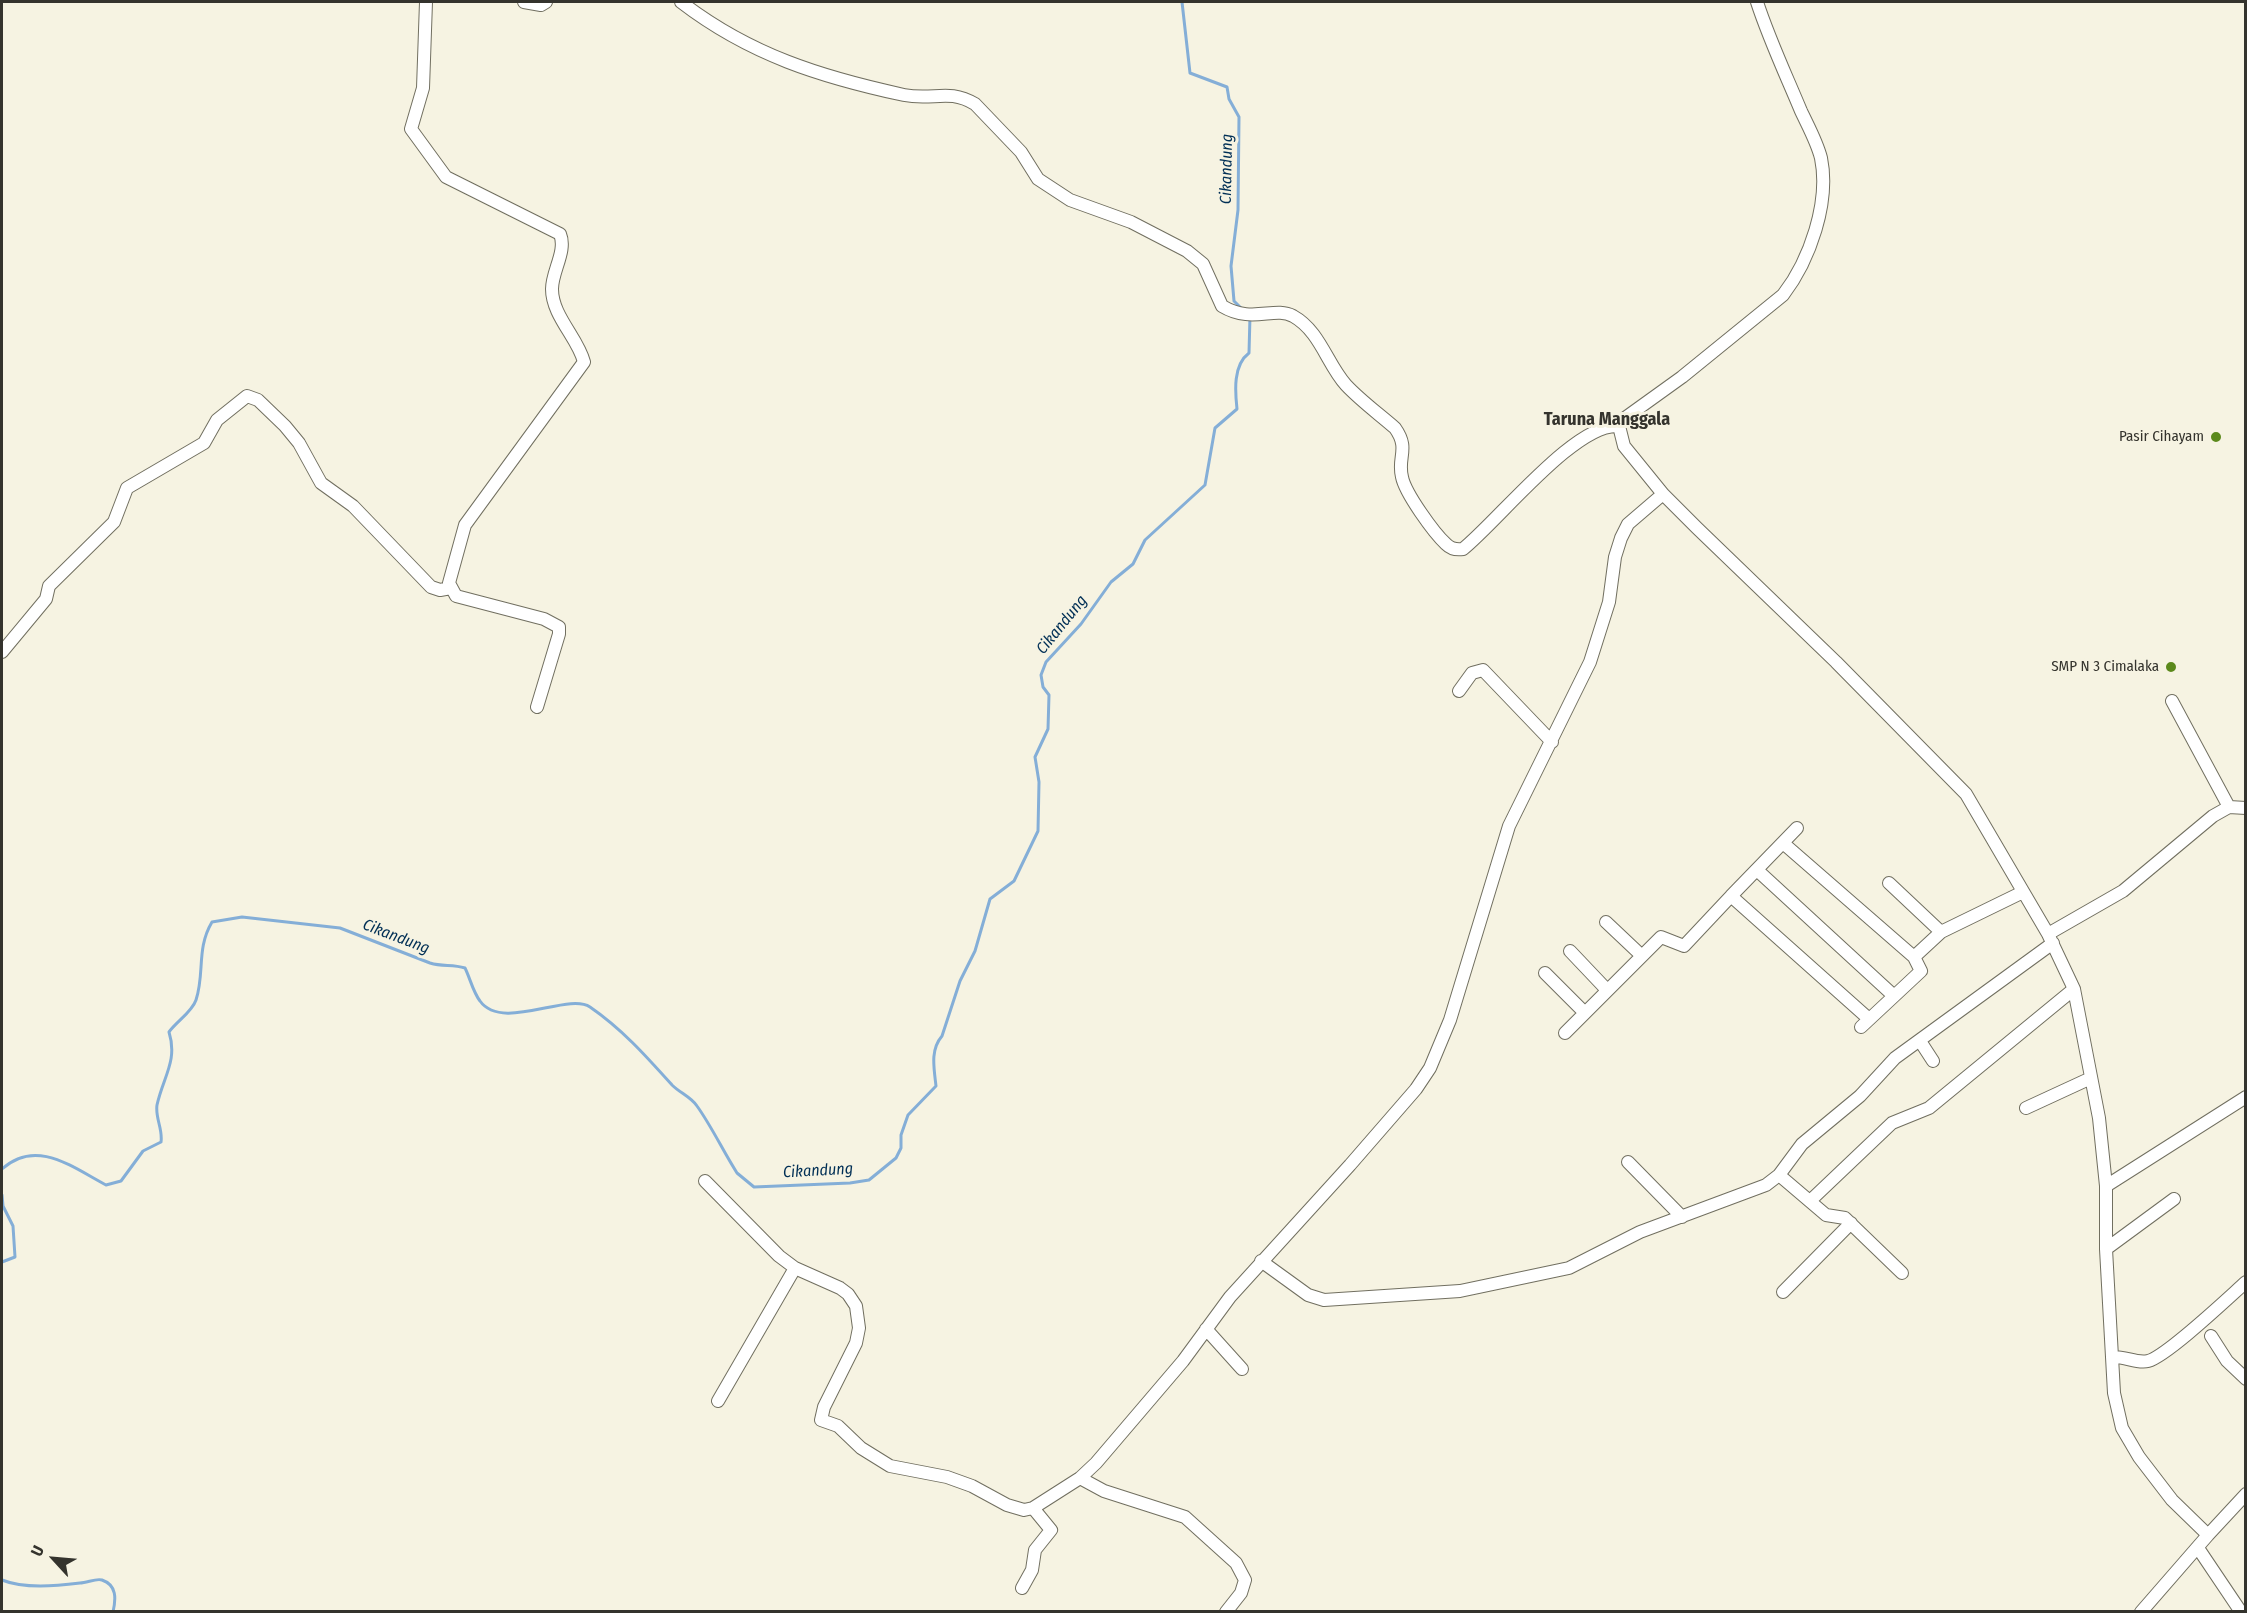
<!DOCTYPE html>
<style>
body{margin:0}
#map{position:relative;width:2247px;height:1613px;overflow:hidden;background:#f6f3e2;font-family:"Fira Sans Condensed",sans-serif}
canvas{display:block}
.frame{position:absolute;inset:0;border:3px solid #34332d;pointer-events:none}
.north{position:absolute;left:24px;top:1529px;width:60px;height:60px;-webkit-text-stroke:4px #f6f3e2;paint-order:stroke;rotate:296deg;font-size:16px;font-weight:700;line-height:24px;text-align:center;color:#34332d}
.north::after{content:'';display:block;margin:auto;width:21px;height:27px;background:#34332d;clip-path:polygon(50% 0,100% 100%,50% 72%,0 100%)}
</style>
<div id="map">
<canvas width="2247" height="1613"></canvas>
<div class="frame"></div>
<div class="north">U</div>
</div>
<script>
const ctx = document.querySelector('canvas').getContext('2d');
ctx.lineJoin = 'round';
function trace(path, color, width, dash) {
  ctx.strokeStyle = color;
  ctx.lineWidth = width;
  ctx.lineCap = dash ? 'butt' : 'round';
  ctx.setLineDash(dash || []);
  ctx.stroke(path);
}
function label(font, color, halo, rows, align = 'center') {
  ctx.font = font + ' "Fira Sans Condensed",sans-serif';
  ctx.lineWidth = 6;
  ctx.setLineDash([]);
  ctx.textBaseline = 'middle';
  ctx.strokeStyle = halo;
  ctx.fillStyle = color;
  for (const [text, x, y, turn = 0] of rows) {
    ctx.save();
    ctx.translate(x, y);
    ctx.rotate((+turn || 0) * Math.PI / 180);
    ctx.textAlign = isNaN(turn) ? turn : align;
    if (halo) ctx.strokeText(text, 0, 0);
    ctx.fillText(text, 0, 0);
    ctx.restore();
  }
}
trace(new Path2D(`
 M 1182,2 L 1190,73 L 1227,87 L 1229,99 L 1239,117 L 1238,210 L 1231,266 L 1234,301 L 1241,308
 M 2,1169 C 36,1138 72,1167 106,1185 L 121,1181 L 143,1151 L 161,1142 C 163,1129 155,1118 157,1105 C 163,1077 178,1061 169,1032 C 177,1021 192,1012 196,1000 C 205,973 196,949 212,922 L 242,917 L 340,928 L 430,963 C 443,967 452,964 465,968 C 470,978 473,992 480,1001 C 502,1032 568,992 590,1007 C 622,1029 646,1056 672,1085 C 680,1093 691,1097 697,1106 C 712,1127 723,1151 737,1173 L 754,1187 L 850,1183 L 869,1180 L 896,1158 L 901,1148 L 901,1135 L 908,1115 L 936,1086 C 934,1068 930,1050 942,1036 L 960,981 L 975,951 L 990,899 L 1014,881 L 1038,831 L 1039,782 L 1035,757 L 1048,729 L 1049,695 L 1043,687 L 1041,675 L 1046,662 L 1081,624 L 1111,582 L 1133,564 L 1145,540 L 1205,485 L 1215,428 L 1237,409 C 1235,391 1233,365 1249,353 L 1250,316
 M 2,1195 L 3,1206 L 13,1226 L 15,1257 L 2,1262
 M 2,1580 C 24,1589 56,1586 80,1583 C 87,1583 96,1578 102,1580 C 117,1585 116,1599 113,1612`), '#84aed7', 3);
const street = new Path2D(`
 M 426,2 L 423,88 L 411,129 L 446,177 L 560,234 C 567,251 552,271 552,289 C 552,316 578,338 584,362 L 465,525 L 449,583 L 456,596 L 544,619 L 559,627 L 559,634 L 537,707
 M 524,2 L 541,5 L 546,2
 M 681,2 C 750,55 821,77 904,95 C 934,101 948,88 975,104 L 1021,152 L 1038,179 L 1070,200 L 1131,222 L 1187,251 L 1203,264 L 1222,306 C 1252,324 1274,306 1293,316 C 1320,331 1327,364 1346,385 C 1361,401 1379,414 1395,428 C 1410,449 1397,457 1402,477 C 1405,493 1434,533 1446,544 C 1451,549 1457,550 1463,549 C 1500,519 1576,422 1619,426
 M 1757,2 C 1769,39 1786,75 1801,111 C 1808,126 1817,142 1821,158 C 1830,202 1810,260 1783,295 L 1682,377 L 1625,418 L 1619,426 L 1624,446 L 1663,494 L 1697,528 L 1836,662 L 1966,794 L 2048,934 L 2074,989 L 2099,1118 L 2106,1186 L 2106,1249 L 2114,1393 L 2122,1428 L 2139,1457 L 2172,1500 L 2208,1535 L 2246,1494
 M 2,652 L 46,599 L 49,586 L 114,522 L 127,488 L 204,443 L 217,420 L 247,396 L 258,400 L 285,426 L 299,443 L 321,483 L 353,506 L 431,587 L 440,590 L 451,588
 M 1459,691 L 1472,673 L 1483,670 L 1552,742
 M 2172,701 L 2229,807
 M 1797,828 L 1731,896 L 1869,1019
 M 1783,843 L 1914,957
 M 1757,870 L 1894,996
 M 1889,883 L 1941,932 L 2023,892
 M 1606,922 L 1642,956
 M 2048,934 L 2123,891 L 2213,816 L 2229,807 L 2246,808
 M 1570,951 L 1607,990
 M 1545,973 L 1585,1013
 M 1861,1027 L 1921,971 L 1914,957 L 1941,932
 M 1565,1033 L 1661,937 L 1684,946 L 1731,896
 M 1920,1041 L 1933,1061
 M 2026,1108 L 2091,1078
 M 1628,1162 L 1682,1217
 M 1779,1175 L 1826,1215 L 1845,1218 L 1902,1273
 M 705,1181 L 779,1256 L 795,1268 L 840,1288 L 848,1294 L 856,1306 L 859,1328 L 856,1343 L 824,1407 L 821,1420 L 838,1426 L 861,1448 L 890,1466 L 947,1477 L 972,1486 L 1007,1505 L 1024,1510 L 1033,1508 L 1080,1478 L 1096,1463 L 1183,1361 L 1230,1297 L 1350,1165 L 1416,1089 L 1430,1068 L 1450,1020 L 1509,826 L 1590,662 L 1609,602 L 1615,557 L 1621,538 L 1628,524 L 1663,494
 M 2106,1186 L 2246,1097
 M 1811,1200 L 1892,1123 L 1929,1108 L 2074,989
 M 2106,1249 L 2174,1199
 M 1261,1261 L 1308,1295 L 1324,1300 L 1460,1291 L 1569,1268 L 1640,1232 L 1766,1185 L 1779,1175 L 1802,1144 L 1860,1096 L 1895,1058 L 2053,943
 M 1783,1292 L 1851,1223
 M 1206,1329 L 1242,1369
 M 2211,1336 L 2227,1361 L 2246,1379
 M 2112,1357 C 2125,1356 2137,1364 2148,1361 C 2167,1356 2228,1298 2246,1282
 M 718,1401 L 795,1268
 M 1080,1478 L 1104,1491 L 1185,1517 L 1236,1563 L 1245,1580 L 1241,1593 L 1226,1612
 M 2198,1548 L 2241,1612
 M 1022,1588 L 1032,1570 L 1035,1550 L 1051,1530 L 1033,1508
 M 2141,1612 L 2208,1535`);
trace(street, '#716f60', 14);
trace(street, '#fff', 12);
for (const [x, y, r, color] of [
 [2216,437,6,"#5b891b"],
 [2171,667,6,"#5b891b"]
]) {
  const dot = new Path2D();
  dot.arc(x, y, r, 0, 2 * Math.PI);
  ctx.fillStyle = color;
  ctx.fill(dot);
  trace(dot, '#f6f3e2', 2);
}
label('15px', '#34332d', '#f6f3e2', [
 ["Pasir Cihayam",2204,437],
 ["SMP N 3 Cimalaka",2159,667]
], 'right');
label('italic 16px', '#002f55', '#f6f3e2', [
 ["Cikandung",1227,169,-89],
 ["Cikandung",1062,625,-51],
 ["Cikandung",396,937,21],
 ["Cikandung",818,1171,-3]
]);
label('bold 18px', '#34332d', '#f6f3e2', [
 ["Taruna Manggala",1607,420]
]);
</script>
